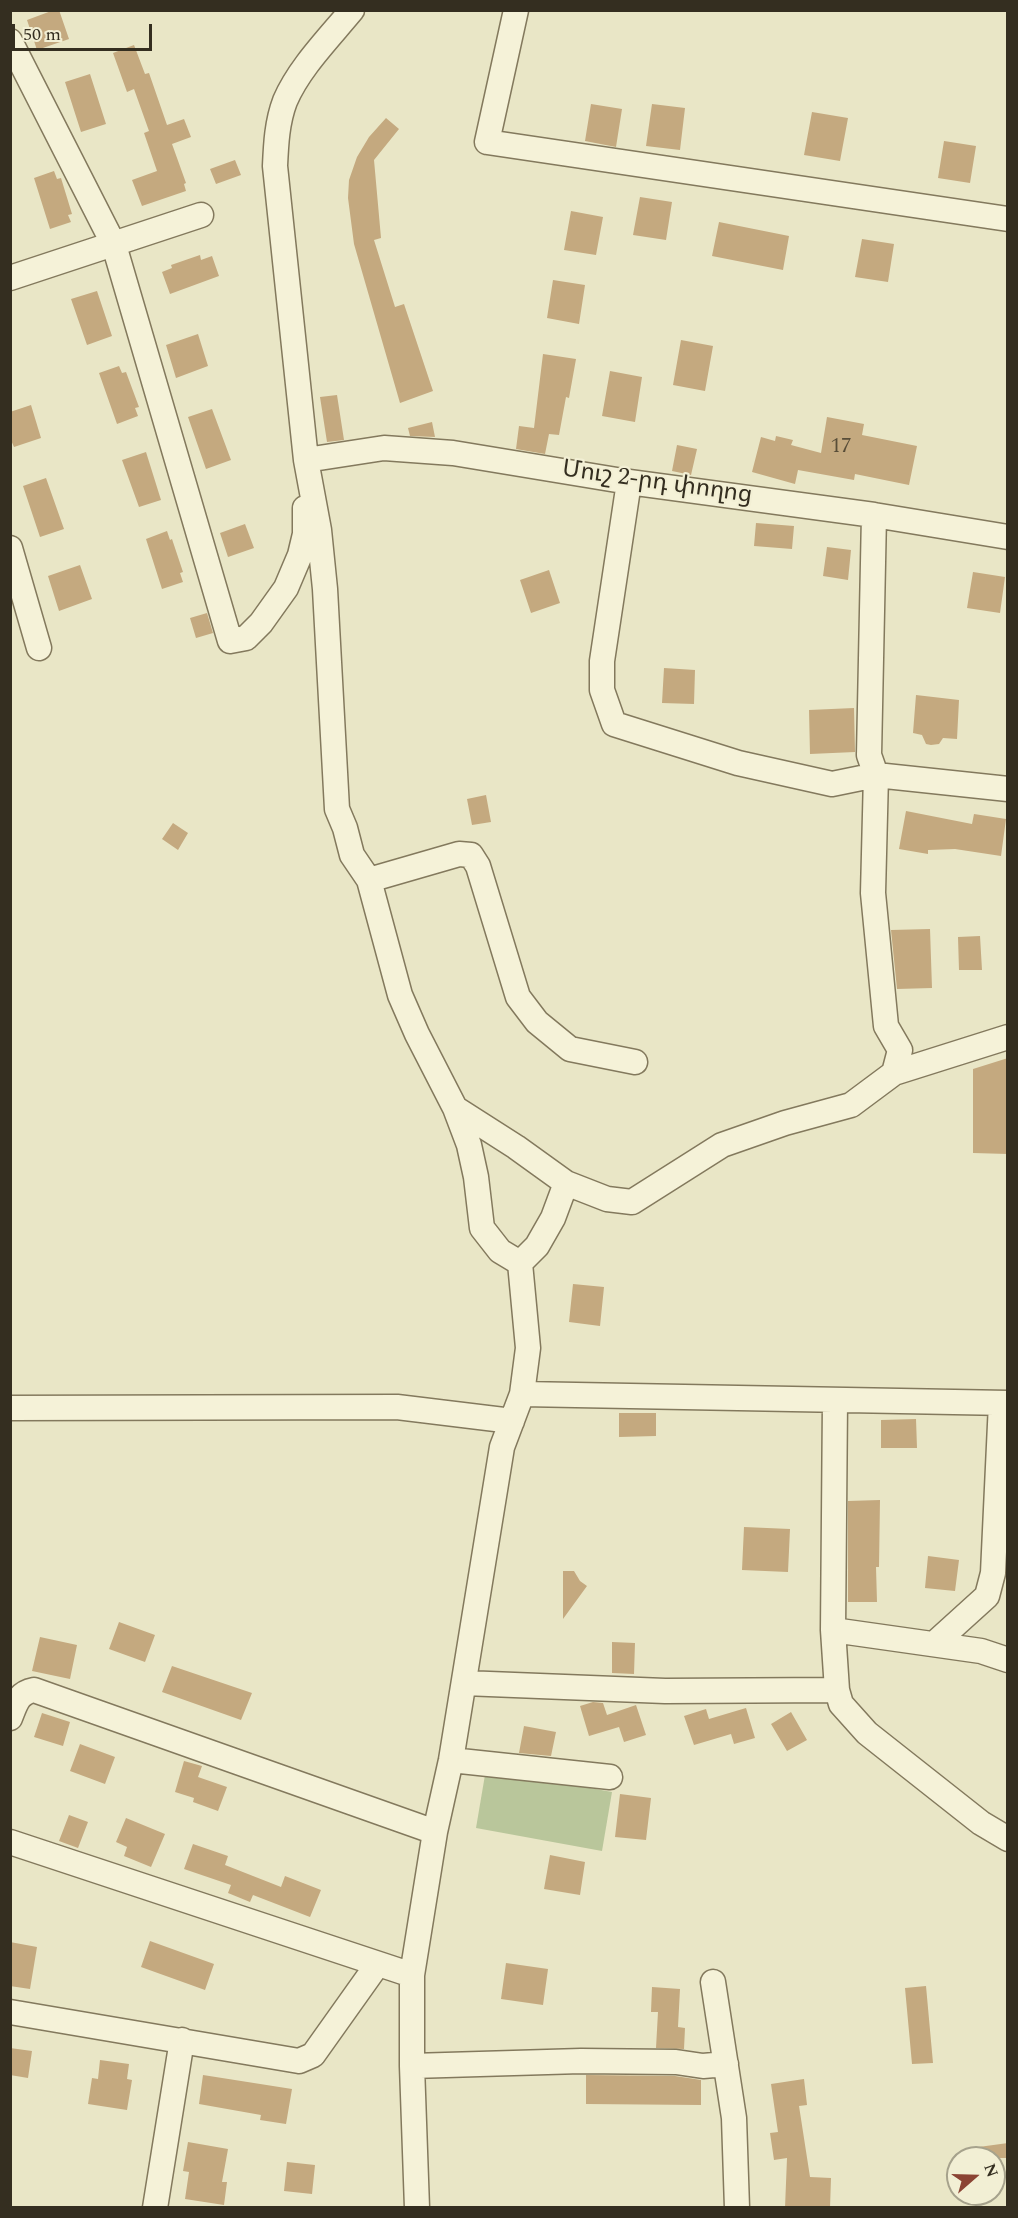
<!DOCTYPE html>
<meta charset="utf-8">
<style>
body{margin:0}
#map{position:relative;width:1018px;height:2218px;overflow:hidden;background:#e9e6c6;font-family:Spectral,serif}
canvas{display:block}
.frame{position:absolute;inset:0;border:12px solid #342e20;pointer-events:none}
.north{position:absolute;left:946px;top:2146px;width:60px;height:60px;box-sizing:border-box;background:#f2efd4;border:2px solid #a6a28c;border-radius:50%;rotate:70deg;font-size:16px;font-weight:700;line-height:24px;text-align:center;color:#342e20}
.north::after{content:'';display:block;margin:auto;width:21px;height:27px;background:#8b4434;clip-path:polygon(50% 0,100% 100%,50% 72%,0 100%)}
.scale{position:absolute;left:12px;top:24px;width:140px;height:27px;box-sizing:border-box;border:3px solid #342e20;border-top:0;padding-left:8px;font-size:18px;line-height:21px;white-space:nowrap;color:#342e20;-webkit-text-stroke:4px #f2efd4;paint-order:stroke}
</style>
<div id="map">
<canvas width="1018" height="2218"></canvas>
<div class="frame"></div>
<div class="north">N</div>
<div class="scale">50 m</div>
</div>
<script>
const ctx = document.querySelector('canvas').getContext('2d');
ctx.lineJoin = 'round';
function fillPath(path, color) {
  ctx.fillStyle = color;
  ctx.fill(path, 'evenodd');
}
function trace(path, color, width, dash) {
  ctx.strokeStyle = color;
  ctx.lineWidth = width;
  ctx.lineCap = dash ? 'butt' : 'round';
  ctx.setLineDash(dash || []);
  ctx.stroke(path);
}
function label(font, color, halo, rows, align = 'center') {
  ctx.font = font + ' Spectral,"Noto Sans Armenian",serif';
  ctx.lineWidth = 4.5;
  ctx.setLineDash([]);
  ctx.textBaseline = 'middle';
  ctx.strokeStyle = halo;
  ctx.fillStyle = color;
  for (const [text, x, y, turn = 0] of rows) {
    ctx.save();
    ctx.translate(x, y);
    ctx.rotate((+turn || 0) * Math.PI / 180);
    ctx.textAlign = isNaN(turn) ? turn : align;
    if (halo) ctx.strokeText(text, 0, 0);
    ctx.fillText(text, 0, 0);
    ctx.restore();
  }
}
fillPath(new Path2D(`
 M 486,1769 L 612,1792 L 602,1851 L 476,1828 Z`), '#b9c69b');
fillPath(new Path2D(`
 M 54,10 L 59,10 L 69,39 L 37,50 L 27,20 Z
 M 134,45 L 145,74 L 149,73 L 167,125 L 184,119 L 191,137 L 172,144 L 186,183 L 184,184 L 186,191 L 142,206 L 132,180 L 157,171 L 144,133 L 149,131 L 134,89 L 127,92 L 113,53 Z
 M 90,74 L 106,124 L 81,132 L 65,82 Z
 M 591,104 L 622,109 L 616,147 L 585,141 Z
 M 652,104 L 685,108 L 680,150 L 646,146 Z
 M 812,112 L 848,118 L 840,161 L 804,155 Z
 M 386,118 L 399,129 L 374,160 L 381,238 L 374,240 L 395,307 L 404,304 L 433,391 L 400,403 L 354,244 L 348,198 L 349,180 L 357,157 L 369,137 Z
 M 944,141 L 976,146 L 970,183 L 938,178 Z
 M 235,160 L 241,175 L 216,184 L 210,169 Z
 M 54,171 L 57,179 L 61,178 L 72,214 L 68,215 L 71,222 L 50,229 L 34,178 Z
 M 640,197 L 672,202 L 666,240 L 633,235 Z
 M 571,211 L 603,217 L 596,255 L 564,250 Z
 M 719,222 L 789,236 L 783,270 L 712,256 Z
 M 862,239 L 894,244 L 888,282 L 855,277 Z
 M 200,255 L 201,260 L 212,256 L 219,276 L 170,294 L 162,272 L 172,268 L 171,265 Z
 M 553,280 L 585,285 L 579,324 L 547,318 Z
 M 97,291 L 112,336 L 87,345 L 71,299 Z
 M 198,334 L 208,366 L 176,378 L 166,345 Z
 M 681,340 L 713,346 L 705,391 L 673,385 Z
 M 543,354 L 576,359 L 569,398 L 566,397 L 559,435 L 549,434 L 545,454 L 516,449 L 519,426 L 534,428 Z
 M 119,366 L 122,373 L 126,372 L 139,407 L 135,408 L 138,416 L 117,424 L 99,373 Z
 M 610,371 L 642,377 L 635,422 L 602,416 Z
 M 337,395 L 344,440 L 327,442 L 320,397 Z
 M 31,405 L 41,438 L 14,447 L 10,438 L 10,412 Z
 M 212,409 L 231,460 L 206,469 L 188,417 Z
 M 827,417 L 864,424 L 862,435 L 917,446 L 909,485 L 855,474 L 854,480 L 798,470 L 795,484 L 752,472 L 761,437 L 775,441 L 776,436 L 793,440 L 791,445 L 821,453 Z
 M 432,422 L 435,437 L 410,436 L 408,428 Z
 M 677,445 L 697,449 L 691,475 L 672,471 Z
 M 146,452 L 161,500 L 139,507 L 122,460 Z
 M 46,478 L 64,529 L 40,537 L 23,486 Z
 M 756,523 L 794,526 L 792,549 L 754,546 Z
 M 245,524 L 254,548 L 228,557 L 220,533 Z
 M 167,531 L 170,540 L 172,539 L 183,572 L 180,573 L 183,582 L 162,589 L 146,539 Z
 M 827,547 L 851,550 L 848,580 L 823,576 Z
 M 80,565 L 92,599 L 59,611 L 48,576 Z
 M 549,570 L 560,603 L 531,613 L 520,580 Z
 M 973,572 L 1005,577 L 1000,613 L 967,608 Z
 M 207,613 L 213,633 L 196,638 L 190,618 Z
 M 664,668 L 695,670 L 694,704 L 662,703 Z
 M 916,695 L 959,700 L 957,739 L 943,738 L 939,744 L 931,745 L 926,744 L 922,735 L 913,733 Z
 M 854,708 L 855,752 L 810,754 L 809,710 Z
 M 486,795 L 491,822 L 472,825 L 467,799 Z
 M 906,811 L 972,824 L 974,814 L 1006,819 L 1001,856 L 955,849 L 928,850 L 928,854 L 899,849 Z
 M 173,823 L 188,833 L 178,850 L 162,839 Z
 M 930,929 L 932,988 L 897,989 L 891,930 Z
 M 980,936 L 982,970 L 959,970 L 958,937 Z
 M 1008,1058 L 1006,1128 L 1008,1127 L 1008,1154 L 973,1153 L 973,1069 Z
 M 573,1284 L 604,1287 L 600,1326 L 569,1322 Z
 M 619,1413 L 656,1413 L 656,1436 L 619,1437 Z
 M 916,1419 L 917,1448 L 881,1448 L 881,1420 Z
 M 880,1500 L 879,1567 L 876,1567 L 877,1602 L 848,1602 L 848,1501 Z
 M 744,1527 L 790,1529 L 788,1572 L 742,1570 Z
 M 928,1556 L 959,1560 L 955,1591 L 925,1588 Z
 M 563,1571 L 574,1571 L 580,1581 L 587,1586 L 563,1619 Z
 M 119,1622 L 155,1635 L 145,1662 L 109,1649 Z
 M 40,1637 L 77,1645 L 70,1679 L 32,1671 Z
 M 612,1642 L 635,1643 L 634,1674 L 612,1673 Z
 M 172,1666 L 252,1693 L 241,1720 L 162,1692 Z
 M 593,1702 L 603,1703 L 607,1715 L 636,1705 L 646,1735 L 624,1742 L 619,1727 L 589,1736 L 580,1706 Z
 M 746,1708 L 755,1738 L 734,1744 L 731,1734 L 694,1745 L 684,1716 L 706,1709 L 709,1719 Z
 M 791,1712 L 807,1740 L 787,1751 L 771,1724 Z
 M 42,1713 L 70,1722 L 63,1746 L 34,1737 Z
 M 524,1726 L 556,1732 L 551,1756 L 519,1753 Z
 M 80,1744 L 115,1757 L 105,1784 L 70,1771 Z
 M 184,1761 L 202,1766 L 198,1777 L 227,1787 L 218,1811 L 193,1802 L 194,1798 L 175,1792 Z
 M 620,1794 L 651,1798 L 646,1840 L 615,1837 Z
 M 69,1815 L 88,1822 L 78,1848 L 59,1841 Z
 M 126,1818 L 165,1834 L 151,1867 L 124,1856 L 127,1847 L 116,1842 Z
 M 193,1844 L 228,1856 L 225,1865 L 281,1887 L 285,1876 L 321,1890 L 310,1917 L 253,1895 L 250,1902 L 228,1893 L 231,1885 L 184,1869 Z
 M 550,1855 L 585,1862 L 580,1895 L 544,1889 Z
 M 150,1941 L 214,1964 L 205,1990 L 141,1967 Z
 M 10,1942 L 37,1947 L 30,1989 L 10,1986 Z
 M 506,1963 L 548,1969 L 543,2005 L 501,1999 Z
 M 926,1986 L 933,2063 L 912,2064 L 905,1988 Z
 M 652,1987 L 680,1989 L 678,2027 L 685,2028 L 684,2049 L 656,2048 L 658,2012 L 651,2012 Z
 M 10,2048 L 32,2051 L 28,2078 L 10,2075 Z
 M 100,2060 L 129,2064 L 127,2079 L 132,2080 L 127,2110 L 88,2104 L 92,2078 L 98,2079 Z
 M 203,2075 L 292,2089 L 286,2124 L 260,2120 L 261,2115 L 199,2104 Z
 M 586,2075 L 675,2076 L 701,2080 L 701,2105 L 586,2104 Z
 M 804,2079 L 807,2105 L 799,2106 L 810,2177 L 831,2178 L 830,2208 L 785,2208 L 787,2158 L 774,2160 L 770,2133 L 778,2132 L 771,2084 Z
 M 188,2142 L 228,2149 L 222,2182 L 227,2182 L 224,2205 L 185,2199 L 189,2172 L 183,2171 Z
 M 1008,2143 L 1008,2158 L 965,2158 L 964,2149 Z
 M 287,2162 L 315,2165 L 312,2194 L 284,2191 Z`), '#c4a97f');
const minor = new Path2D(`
 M 352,10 C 329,38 299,68 285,101 C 277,122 276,144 275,166 L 306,460 L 319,530 L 325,589 L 337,809 L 345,828 L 352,855 L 369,880 L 400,995 L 417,1034 L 455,1108 L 516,1147 L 566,1183
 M 516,10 L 487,142 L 1008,219
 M 10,41 L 114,245 L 230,641 L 246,638 L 261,623 L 286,588 L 300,555 L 305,534 L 305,508
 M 10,278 L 201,215
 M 306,460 L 384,448 L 453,453 L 629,482 L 874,515 L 1008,537
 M 629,482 L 602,661 L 602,690 L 614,724 L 738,763 L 832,784 L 876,775 L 1008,789
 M 874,515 L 869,755 L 876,775 L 873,893 L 886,1026 L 900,1050 L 894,1073
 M 10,548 L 39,648
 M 369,880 L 459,854 L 471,855 L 478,866 L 518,997 L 537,1022 L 570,1049 L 635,1062
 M 455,1108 L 469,1145 L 476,1177 L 482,1228 L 500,1251 L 520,1263
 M 522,1394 L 1008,1403
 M 835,1401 L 833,1630 L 837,1690 L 841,1704 L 867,1733 L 981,1823 L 1008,1839
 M 10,1408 L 397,1407 L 512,1421
 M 833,1630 L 981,1651 L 1008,1660
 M 934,1644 L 987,1596 L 993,1573 L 1001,1403
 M 464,1683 L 665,1691 L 837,1690
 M 10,1718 C 16,1703 18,1693 34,1690 L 435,1832
 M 451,1760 L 610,1777
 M 10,1842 L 412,1975
 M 713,1982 L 734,2118 L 737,2208
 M 10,2012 L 299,2061 L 313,2055 L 377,1965
 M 412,2066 L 581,2061 L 676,2062 L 703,2066 L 726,2064
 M 155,2208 L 182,2040
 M 417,2208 L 412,2066 L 412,1975 L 435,1832 L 451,1760 L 502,1447 L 522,1394 L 528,1348 L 520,1263 L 537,1246 L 553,1218 L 566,1183 L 607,1199 L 632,1202 L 722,1145 L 785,1123 L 851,1105 L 894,1073 L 1008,1037`);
trace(minor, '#83795d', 27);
trace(minor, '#f5f2d8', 24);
label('21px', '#584d38', null, [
 ["17",841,448]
]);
label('24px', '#342e20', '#f2efd4', [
 ["Մուշ 2-րդ փողոց",657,484,8]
]);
</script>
